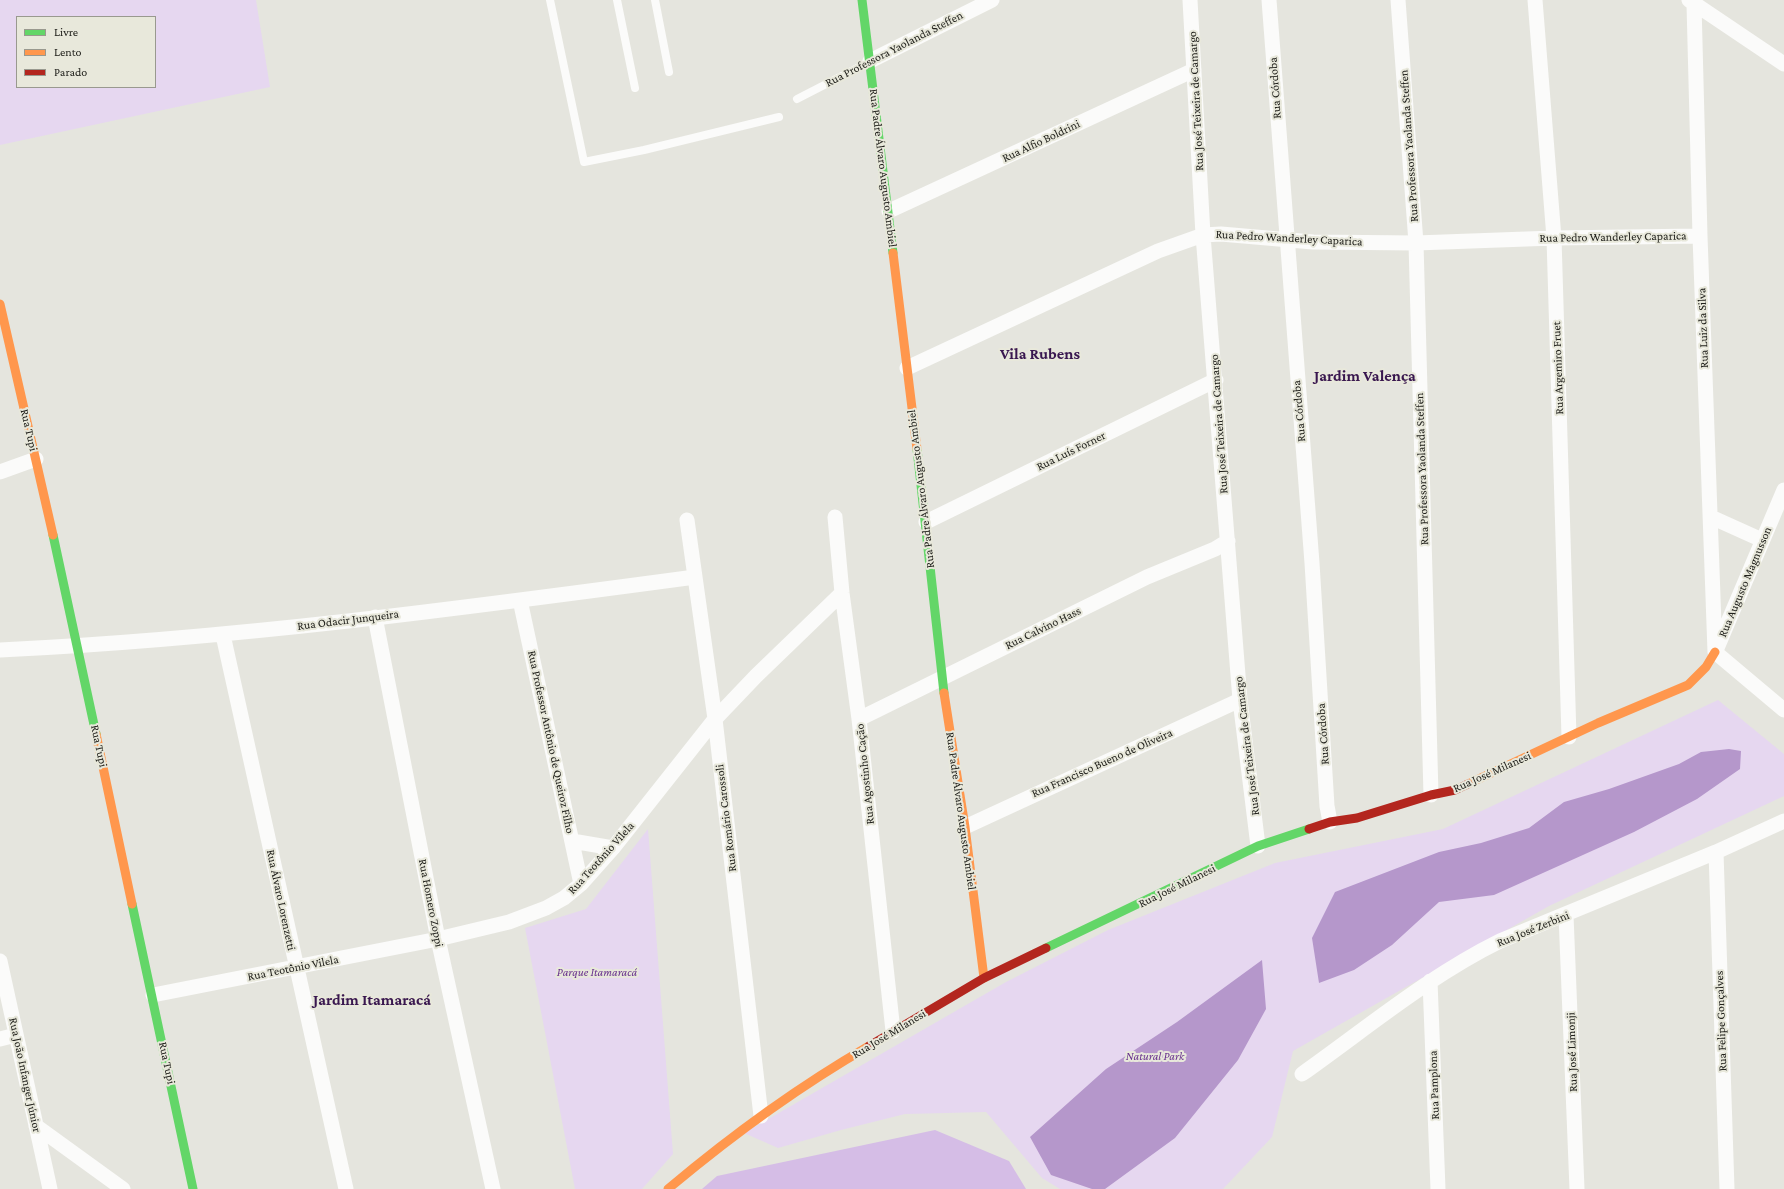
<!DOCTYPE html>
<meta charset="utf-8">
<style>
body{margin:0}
#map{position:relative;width:1784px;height:1189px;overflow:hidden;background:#e5e5de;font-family:"Crimson Pro",serif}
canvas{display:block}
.legend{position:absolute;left:16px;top:16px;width:140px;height:72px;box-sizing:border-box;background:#e8e8db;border:1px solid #99998f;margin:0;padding:5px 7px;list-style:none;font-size:12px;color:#22221d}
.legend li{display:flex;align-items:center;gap:8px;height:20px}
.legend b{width:20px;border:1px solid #99998f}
</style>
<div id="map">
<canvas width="1784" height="1189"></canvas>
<ul class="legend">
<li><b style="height:5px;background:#63d668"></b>Livre</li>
<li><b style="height:5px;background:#ff974d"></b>Lento</li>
<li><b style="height:5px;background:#b3261e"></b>Parado</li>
</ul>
</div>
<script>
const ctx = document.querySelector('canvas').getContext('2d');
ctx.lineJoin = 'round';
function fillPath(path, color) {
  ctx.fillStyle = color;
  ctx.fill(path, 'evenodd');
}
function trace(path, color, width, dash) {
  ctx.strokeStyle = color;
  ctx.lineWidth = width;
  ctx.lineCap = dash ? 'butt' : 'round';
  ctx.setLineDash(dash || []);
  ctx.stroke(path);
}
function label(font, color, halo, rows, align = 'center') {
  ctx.font = font + ' "Crimson Pro",serif';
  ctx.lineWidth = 4;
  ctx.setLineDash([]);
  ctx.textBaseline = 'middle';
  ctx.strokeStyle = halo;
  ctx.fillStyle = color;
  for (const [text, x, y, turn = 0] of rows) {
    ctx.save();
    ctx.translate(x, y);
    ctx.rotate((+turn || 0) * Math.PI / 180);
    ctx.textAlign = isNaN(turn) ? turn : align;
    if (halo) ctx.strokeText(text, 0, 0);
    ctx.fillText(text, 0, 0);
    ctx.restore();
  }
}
fillPath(new Path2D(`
 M 0,0 L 256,0 L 270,87 L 0,145 ZM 17,17 L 155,17 L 155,87 L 17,87 Z
 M 1718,700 L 1784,754 L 1784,796 L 1549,906 L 1293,1051 L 1272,1137 L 1223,1189 L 1060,1189 L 1042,1178 L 986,1112 L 905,1114 L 841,1130 L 778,1148 L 744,1133 L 1006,982 L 1108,930 L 1275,863 L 1443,829 Z
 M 648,829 L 673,1154 L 642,1189 L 575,1189 L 525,928 L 586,909 Z`), '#e6d7f0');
fillPath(new Path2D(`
 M 935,1130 L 1009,1161 L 1026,1189 L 702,1189 L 717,1176 Z`), '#d5bde6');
fillPath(new Path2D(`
 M 1729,749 L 1741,751 L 1740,769 L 1697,799 L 1634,832 L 1494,895 L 1439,902 L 1392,945 L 1354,970 L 1319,983 L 1312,938 L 1335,892 L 1439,852 L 1481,843 L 1529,828 L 1564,802 L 1609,789 L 1679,764 L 1701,752 Z
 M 1262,960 L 1266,1009 L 1238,1060 L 1175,1138 L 1105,1189 L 1092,1189 L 1051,1175 L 1030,1137 L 1106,1069 L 1177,1022 Z`), '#b597cb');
trace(new Path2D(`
 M 550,0 L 584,162 L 644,150 L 779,117
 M 617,0 L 635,88
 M 655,0 L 669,72
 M 797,99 L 869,62`), '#fbfbfa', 8);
trace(new Path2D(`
 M 1190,0 L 1203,235 L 1240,700 L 1258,846
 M 1269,0 L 1312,563 L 1327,806 L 1330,822
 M 1398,0 L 1416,243 L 1431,795
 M 1535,0 L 1554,238 L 1569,737
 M 1689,0 L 1784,64
 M 1694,4 L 1700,236 L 1715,652
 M 870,61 L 992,0
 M 889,211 L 1194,70
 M 907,368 L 1158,251 L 1203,235 L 1221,234 L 1313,242 L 1416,243 L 1554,238 L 1700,236
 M 0,472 L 36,459
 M 835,517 L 842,593 L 859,719 L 893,1031
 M 1711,517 L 1762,540
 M 687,520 L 715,719 L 761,1116
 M 926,522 L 1216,380
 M 520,600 L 581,884
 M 375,617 L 438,939 L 493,1189
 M 223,635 L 346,1189
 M 1717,648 L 1784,490
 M 0,650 C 233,639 464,608 695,577
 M 1715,652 L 1784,710
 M 859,719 L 1147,577 L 1215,549 L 1228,541
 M 965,827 L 1240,700
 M 572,841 L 613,848
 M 1716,852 L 1727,1189
 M 1566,915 L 1577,1189
 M 0,961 L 50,1189
 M 1430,981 L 1438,1189
 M 153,995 L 438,939 L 509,922 L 546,908 L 564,898 L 581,884 L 613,848 L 715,719 L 756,676 L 842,593
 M 0,1039 L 16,1035
 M 1302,1074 C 1367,1028 1429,976 1500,941 L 1716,852 L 1784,821
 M 36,1126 L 123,1189`), '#fbfbfa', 15);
trace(new Path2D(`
 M 862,0 L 893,253
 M 917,449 L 944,693
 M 53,535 L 96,734
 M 132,904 L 193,1189
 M 1046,948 L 1258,846 L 1309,829`), '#63d668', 9);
trace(new Path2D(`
 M 893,253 L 917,449
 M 0,304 L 53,535
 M 944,693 L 965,827 L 984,978
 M 96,734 L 132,904
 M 1468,784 L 1598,723 L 1688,685 L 1706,667 L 1715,652
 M 668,1189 C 731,1136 798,1087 869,1046`), '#ff974d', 9);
trace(new Path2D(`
 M 1309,829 L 1330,822 L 1357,818 L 1431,795 L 1455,790 L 1468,784
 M 869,1046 L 984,978 L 1046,948`), '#b3261e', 9);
label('12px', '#22221d', '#e8e8db', [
 ["Rua Professora Yaolanda Steffen",894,49,-27],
 ["Rua Córdoba",1275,88,-94],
 ["Rua José Teixeira de Camargo",1196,101,-93],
 ["Rua Alfio Boldrini",1041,141,-25],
 ["Rua Professora Yaolanda Steffen",1409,146,-94],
 ["Rua Padre Álvaro Augusto Ambiel",883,168,83],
 ["Rua Pedro Wanderley Caparica",1613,237,-1],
 ["Rua Pedro Wanderley Caparica",1289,238,3],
 ["Rua Luiz da Silva",1703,328,-92],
 ["Rua Argemiro Fruet",1558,368,-92],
 ["Rua Córdoba",1299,411,-95],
 ["Rua José Teixeira de Camargo",1219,424,-94],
 ["Rua Tupi",29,430,77],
 ["Rua Luís Forner",1071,451,-26],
 ["Rua Professora Yaolanda Steffen",1422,469,-92],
 ["Rua Padre Álvaro Augusto Ambiel",921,489,-97],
 ["Rua Augusto Magnusson",1745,582,-67],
 ["Rua Odacir Junqueira",348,620,-7],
 ["Rua Calvino Hass",1043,628,-26],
 ["Rua Córdoba",1323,734,-94],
 ["Rua Professor Antônio de Queiroz Filho",551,742,78],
 ["Rua Tupi",99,746,78],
 ["Rua José Teixeira de Camargo",1247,746,-97],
 ["Rua Francisco Bueno de Oliveira",1102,763,-24],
 ["Rua José Milanesi",1492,772,-24],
 ["Rua Agostinho Cação",865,774,-96],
 ["Rua Padre Álvaro Augusto Ambiel",961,811,82],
 ["Rua Romário Carossoli",726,818,-97],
 ["Rua Teotônio Vilela",601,858,-48],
 ["Rua José Milanesi",1177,886,-26],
 ["Rua Álvaro Lorenzetti",281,900,78],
 ["Rua Homero Zoppi",431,903,79],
 ["Rua José Zerbini",1533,929,-22],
 ["Rua Teotônio Vilela",293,968,-11],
 ["Rua Felipe Gonçalves",1721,1021,-92],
 ["Rua José Milanesi",889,1034,-31],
 ["Rua José Limonji",1572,1052,-92],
 ["Rua Tupi",167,1063,78],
 ["Rua João Infanger Júnior",25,1075,78],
 ["Rua Pamplona",1434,1085,-92]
]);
label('italic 12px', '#68318d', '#e8e8db', [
 ["Parque Itamaracá",597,972],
 ["Natural Park",1155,1056]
]);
label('bold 16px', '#39174f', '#e8e8db', [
 ["Vila Rubens",1040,354],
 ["Jardim Valença",1365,376],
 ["Jardim Itamaracá",372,1000]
]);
</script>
